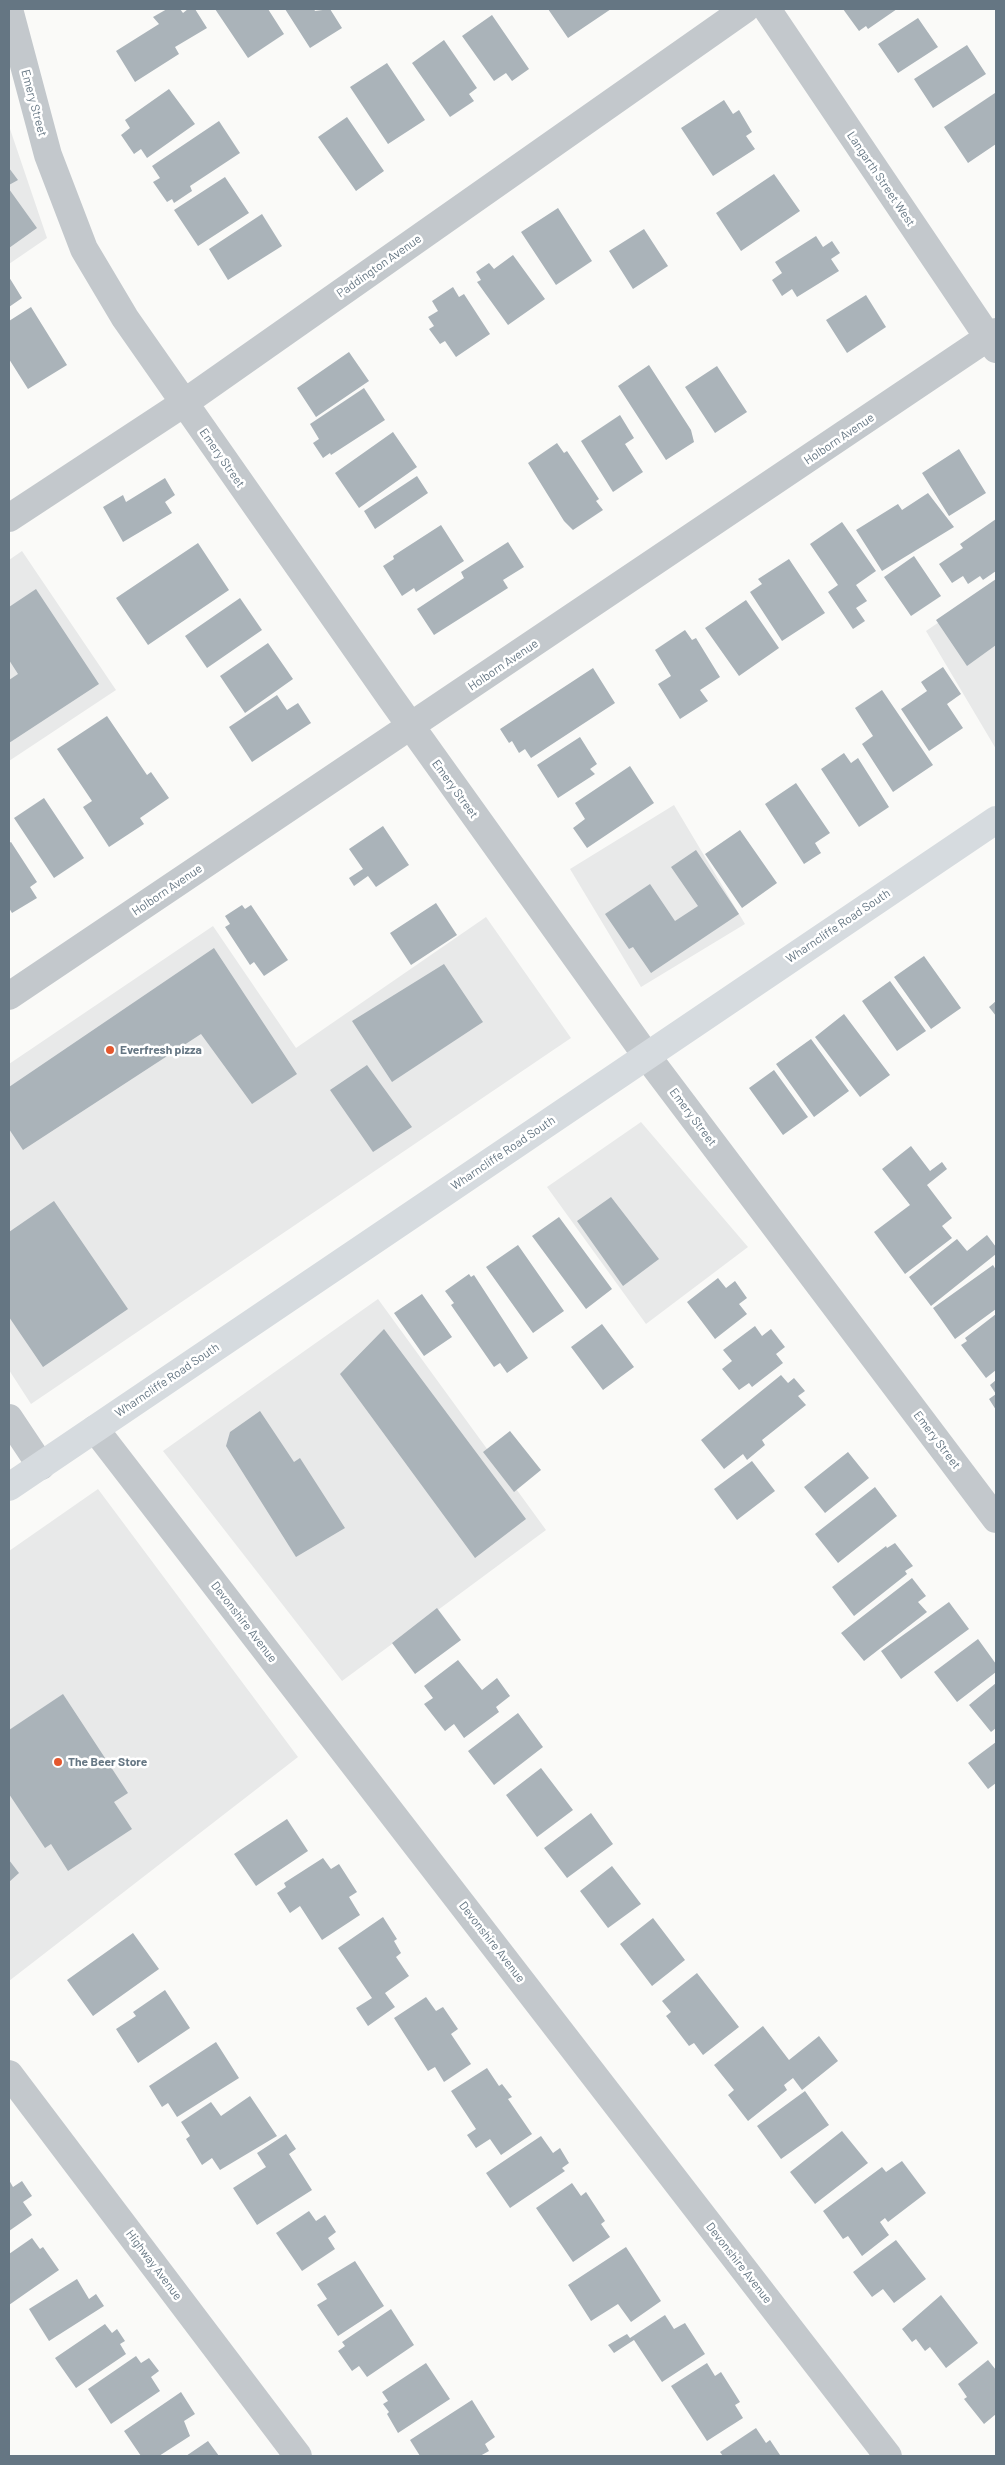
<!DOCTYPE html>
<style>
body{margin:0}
#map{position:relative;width:1005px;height:2465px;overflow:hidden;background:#fafaf8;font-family:Barlow,sans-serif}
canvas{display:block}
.frame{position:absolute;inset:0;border:10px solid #657683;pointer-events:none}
</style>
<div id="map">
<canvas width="1005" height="2465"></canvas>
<div class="frame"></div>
</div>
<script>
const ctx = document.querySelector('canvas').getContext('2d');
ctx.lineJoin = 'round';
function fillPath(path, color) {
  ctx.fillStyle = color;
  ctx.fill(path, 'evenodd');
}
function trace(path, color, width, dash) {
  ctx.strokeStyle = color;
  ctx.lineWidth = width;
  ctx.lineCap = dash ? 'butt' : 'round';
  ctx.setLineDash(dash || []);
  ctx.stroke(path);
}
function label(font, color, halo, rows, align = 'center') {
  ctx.font = font + ' Barlow,sans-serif';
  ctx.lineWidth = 5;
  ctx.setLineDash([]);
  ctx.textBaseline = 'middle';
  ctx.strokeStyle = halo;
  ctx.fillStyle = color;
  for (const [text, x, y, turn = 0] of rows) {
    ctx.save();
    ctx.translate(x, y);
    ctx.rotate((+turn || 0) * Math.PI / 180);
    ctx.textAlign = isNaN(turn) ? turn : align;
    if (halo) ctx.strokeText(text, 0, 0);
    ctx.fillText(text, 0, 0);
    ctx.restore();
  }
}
fillPath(new Path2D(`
 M 9,126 L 47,238 L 9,264 Z
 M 22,551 L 116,690 L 9,761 L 9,560 Z
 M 996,583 L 996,749 L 926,631 Z
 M 674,805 L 745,924 L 641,987 L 570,869 Z
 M 486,917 L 571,1038 L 31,1404 L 9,1370 L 9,1064 L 213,926 L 296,1048 Z
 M 641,1122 L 748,1247 L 646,1324 L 547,1187 Z
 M 378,1299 L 546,1530 L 342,1681 L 163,1451 Z
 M 98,1489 L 298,1757 L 9,1981 L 9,1551 Z`), '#e8e9e9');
fillPath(new Path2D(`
 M 167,9 L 180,9 L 183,13 L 188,9 L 195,9 L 207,28 L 175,47 L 179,54 L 135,82 L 116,51 L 159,24 L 153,17 Z
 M 215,9 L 268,9 L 284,34 L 248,58 Z
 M 285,9 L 314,9 L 315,11 L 330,9 L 342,28 L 310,48 Z
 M 548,9 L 611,9 L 568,38 Z
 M 843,9 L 897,9 L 868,29 L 866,26 L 859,31 Z
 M 492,15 L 529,69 L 512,81 L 506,73 L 494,81 L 462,36 Z
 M 918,18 L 938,47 L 898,73 L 878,44 Z
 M 444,40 L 477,88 L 469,94 L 474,101 L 450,117 L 412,63 Z
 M 967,45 L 986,74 L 933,108 L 914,79 Z
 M 387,63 L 425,120 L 388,144 L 350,87 Z
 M 169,89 L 195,124 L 147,158 L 141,149 L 134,154 L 121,135 L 130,128 L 125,120 Z
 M 995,93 L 996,144 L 968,163 L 944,127 Z
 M 724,100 L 733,114 L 739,110 L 752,132 L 746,136 L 755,149 L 713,176 L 681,128 Z
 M 347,117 L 384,171 L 356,191 L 318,137 Z
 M 219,121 L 240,153 L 190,186 L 192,191 L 174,203 L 172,199 L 167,202 L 153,182 L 160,178 L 152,166 Z
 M 9,168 L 18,180 L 9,185 Z
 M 774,174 L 800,211 L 741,251 L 716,213 Z
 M 225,177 L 249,213 L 198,246 L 174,210 Z
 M 9,189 L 37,228 L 9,248 Z
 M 558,208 L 592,261 L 556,285 L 521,232 Z
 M 262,214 L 282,246 L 228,280 L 209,249 Z
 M 644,229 L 668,266 L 633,289 L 609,251 Z
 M 816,236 L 823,247 L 832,241 L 840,253 L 831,259 L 839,271 L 797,297 L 792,289 L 782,296 L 772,280 L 782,273 L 775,262 Z
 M 513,255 L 545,299 L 508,325 L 477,282 L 481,280 L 476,272 L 489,263 L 494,269 Z
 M 9,277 L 22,298 L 9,307 Z
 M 453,287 L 459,297 L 464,294 L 490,334 L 456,357 L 445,341 L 440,344 L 429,329 L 434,326 L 428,317 L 438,311 L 432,301 Z
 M 866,295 L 886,327 L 847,353 L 826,320 Z
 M 31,307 L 67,365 L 28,389 L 9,359 L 9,321 Z
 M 349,352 L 369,381 L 316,417 L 297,388 Z
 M 649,365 L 691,430 L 694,442 L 666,460 L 618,386 Z
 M 717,366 L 747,412 L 715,433 L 685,387 Z
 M 364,388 L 385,420 L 331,455 L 330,453 L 323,458 L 313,443 L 319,439 L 310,424 Z
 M 620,415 L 634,438 L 625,444 L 643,472 L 613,492 L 581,441 Z
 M 393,432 L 417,467 L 359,508 L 335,473 Z
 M 557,443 L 564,453 L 567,451 L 599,499 L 596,501 L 603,510 L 573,530 L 564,521 L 528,463 Z
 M 959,449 L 986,493 L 949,516 L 922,473 Z
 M 417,476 L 428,493 L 375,529 L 364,511 Z
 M 165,478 L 175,495 L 165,502 L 172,513 L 123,542 L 103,507 L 123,495 L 126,502 Z
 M 928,493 L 954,527 L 882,571 L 856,530 L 898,504 L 902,510 Z
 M 996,519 L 996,571 L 983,580 L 980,576 L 968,584 L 963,576 L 952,583 L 939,564 L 963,548 L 960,544 Z
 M 842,522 L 876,571 L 856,585 L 867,601 L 856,608 L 865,621 L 853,629 L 828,592 L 838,585 L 810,544 Z
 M 441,525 L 464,561 L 416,592 L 414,588 L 402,596 L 383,566 L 394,559 L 393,556 Z
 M 508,542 L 524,567 L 503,580 L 508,588 L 434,635 L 417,609 L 464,578 L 461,572 Z
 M 198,543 L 229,590 L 148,645 L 116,598 Z
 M 914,556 L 941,596 L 911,616 L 884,577 Z
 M 789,559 L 825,613 L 782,641 L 750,592 L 762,584 L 758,579 Z
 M 996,579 L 996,645 L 967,666 L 936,620 Z
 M 36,589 L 99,684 L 9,743 L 9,680 L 18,674 L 9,660 L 9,607 Z
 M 240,598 L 262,630 L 207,668 L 185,636 Z
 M 746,600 L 779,648 L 739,676 L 705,628 Z
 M 685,630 L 692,640 L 696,638 L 720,677 L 700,690 L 708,701 L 680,719 L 658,684 L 671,676 L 655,650 Z
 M 268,643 L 293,679 L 245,713 L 220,676 Z
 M 943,667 L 961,694 L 947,704 L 963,728 L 929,751 L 901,709 L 927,691 L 921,682 Z
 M 593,668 L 615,703 L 531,758 L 525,749 L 519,753 L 512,741 L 509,743 L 500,729 Z
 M 882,690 L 933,765 L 893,792 L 862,744 L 873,736 L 855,708 Z
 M 277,695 L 287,710 L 298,703 L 311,723 L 252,762 L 229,727 Z
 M 107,716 L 147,775 L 151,772 L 169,798 L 140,818 L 144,824 L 109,847 L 83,807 L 92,801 L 57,749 Z
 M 580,737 L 597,764 L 590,769 L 595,774 L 558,798 L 537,765 Z
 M 844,753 L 851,763 L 858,758 L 889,807 L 859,827 L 821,769 Z
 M 630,766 L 654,803 L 587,848 L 573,828 L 585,819 L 575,803 Z
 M 796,783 L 830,833 L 815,843 L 821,853 L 804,864 L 765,804 Z
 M 44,798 L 84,858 L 54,878 L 14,818 Z
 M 383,826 L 409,865 L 376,887 L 368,876 L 354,886 L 349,878 L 363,869 L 349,849 Z
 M 740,830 L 777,883 L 742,908 L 705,854 Z
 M 11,842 L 37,882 L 30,887 L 37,898 L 12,913 L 9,908 L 9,843 Z
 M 696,850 L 739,914 L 651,973 L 633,947 L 629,949 L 605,914 L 650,884 L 675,921 L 698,906 L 671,867 Z
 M 436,903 L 457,935 L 411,965 L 390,933 Z
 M 242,905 L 245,909 L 251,905 L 288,960 L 264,976 L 254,962 L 250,965 L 225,927 L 230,924 L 225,916 Z
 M 214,948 L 297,1074 L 252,1104 L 201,1034 L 23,1150 L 9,1129 L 9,1087 Z
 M 924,956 L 961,1008 L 931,1029 L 894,977 Z
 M 444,964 L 483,1022 L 392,1082 L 352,1021 Z
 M 890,981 L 926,1031 L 897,1051 L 862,1001 Z
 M 996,1001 L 996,1016 L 989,1007 Z
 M 844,1014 L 890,1075 L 860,1097 L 815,1037 Z
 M 811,1039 L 849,1091 L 814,1117 L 776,1064 Z
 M 367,1065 L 412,1127 L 373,1152 L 330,1090 Z
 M 774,1070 L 808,1117 L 783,1135 L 749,1088 Z
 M 911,1146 L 930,1171 L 942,1162 L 947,1169 L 927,1185 L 952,1218 L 942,1226 L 952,1238 L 905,1274 L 874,1232 L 910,1205 L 882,1169 Z
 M 611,1197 L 659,1259 L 623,1286 L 577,1221 Z
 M 54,1201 L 128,1309 L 43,1367 L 9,1317 L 9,1232 Z
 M 559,1217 L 612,1289 L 586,1309 L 532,1236 Z
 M 987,1235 L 996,1247 L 996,1254 L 931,1306 L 909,1277 L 957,1239 L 967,1251 Z
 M 518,1245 L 564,1311 L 533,1333 L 486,1267 Z
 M 993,1265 L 996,1270 L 996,1309 L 955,1339 L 933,1308 Z
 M 469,1274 L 471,1277 L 474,1275 L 528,1358 L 507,1373 L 500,1363 L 494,1367 L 451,1305 L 454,1303 L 445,1291 Z
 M 718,1278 L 726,1288 L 735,1281 L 747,1298 L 739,1304 L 747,1314 L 715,1339 L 687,1302 Z
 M 422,1294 L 452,1337 L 424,1356 L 394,1313 Z
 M 996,1314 L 996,1370 L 986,1378 L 961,1345 L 967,1341 L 965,1338 Z
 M 602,1324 L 634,1367 L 603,1390 L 571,1347 Z
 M 755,1326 L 762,1336 L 771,1329 L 785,1347 L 776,1354 L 783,1363 L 752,1387 L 749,1383 L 739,1390 L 722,1369 L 732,1361 L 723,1350 Z
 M 384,1329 L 526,1519 L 475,1558 L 340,1374 Z
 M 781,1375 L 788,1383 L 794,1378 L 805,1391 L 798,1396 L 806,1405 L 762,1440 L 765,1445 L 747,1460 L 743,1454 L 724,1469 L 701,1440 Z
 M 996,1380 L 996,1410 L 989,1399 L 996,1394 L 990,1385 Z
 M 260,1411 L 294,1462 L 300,1458 L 345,1528 L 296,1557 L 226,1446 L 230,1432 Z
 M 510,1431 L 541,1470 L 514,1492 L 483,1452 Z
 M 848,1452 L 869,1478 L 825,1513 L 804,1487 Z
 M 752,1461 L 775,1491 L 737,1520 L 714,1489 Z
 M 875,1487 L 897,1516 L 838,1563 L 815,1534 Z
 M 895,1543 L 913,1566 L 905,1571 L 907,1574 L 854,1616 L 832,1587 L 886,1546 L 887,1548 Z
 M 912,1578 L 926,1596 L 918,1602 L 927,1612 L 864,1661 L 841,1633 Z
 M 949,1602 L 969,1629 L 901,1679 L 881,1651 Z
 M 437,1608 L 461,1640 L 415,1674 L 392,1643 Z
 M 978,1639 L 996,1664 L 996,1672 L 957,1702 L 934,1672 Z
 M 458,1660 L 482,1690 L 497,1678 L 510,1696 L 496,1707 L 499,1712 L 464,1738 L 454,1724 L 445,1731 L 424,1704 L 433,1698 L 424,1686 Z
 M 996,1683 L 996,1728 L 991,1732 L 969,1705 Z
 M 63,1694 L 128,1793 L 114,1802 L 132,1829 L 68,1871 L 51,1844 L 45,1848 L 9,1794 L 9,1730 Z
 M 518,1713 L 543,1747 L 494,1785 L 468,1751 Z
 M 996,1742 L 996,1783 L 988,1789 L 968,1763 Z
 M 541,1768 L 573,1810 L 537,1837 L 506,1795 Z
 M 591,1813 L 613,1844 L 567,1878 L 544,1848 Z
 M 287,1819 L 308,1851 L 256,1886 L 234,1854 Z
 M 323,1858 L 331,1869 L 339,1864 L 357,1892 L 349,1897 L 360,1915 L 322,1940 L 300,1906 L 290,1913 L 277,1893 L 286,1887 L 284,1883 Z
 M 9,1860 L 19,1873 L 9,1882 Z
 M 612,1866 L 641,1904 L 608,1928 L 580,1891 Z
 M 383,1917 L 397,1939 L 394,1941 L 401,1953 L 396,1957 L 409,1976 L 385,1993 L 395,2007 L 368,2026 L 356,2008 L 372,1998 L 338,1948 Z
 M 653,1918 L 685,1960 L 652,1986 L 620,1944 Z
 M 133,1933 L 159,1969 L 93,2016 L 67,1980 Z
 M 697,1973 L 739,2027 L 703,2055 L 694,2043 L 689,2046 L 666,2016 L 671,2012 L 662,2001 Z
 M 165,1990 L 190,2028 L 138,2063 L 116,2029 L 136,2016 L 133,2012 Z
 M 426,1997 L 436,2011 L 443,2007 L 458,2029 L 451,2034 L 471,2064 L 444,2082 L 435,2067 L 428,2071 L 394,2018 Z
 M 763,2026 L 789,2060 L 819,2036 L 838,2061 L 802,2090 L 793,2078 L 784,2085 L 787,2090 L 748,2121 L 728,2095 L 734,2090 L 714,2065 Z
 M 216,2042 L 239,2078 L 177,2117 L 168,2103 L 162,2107 L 149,2086 Z
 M 487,2068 L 499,2086 L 502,2084 L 512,2097 L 508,2099 L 532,2134 L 501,2155 L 490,2139 L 476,2148 L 467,2135 L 476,2129 L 451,2091 Z
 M 805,2091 L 829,2125 L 781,2159 L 757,2126 Z
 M 250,2096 L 277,2136 L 220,2170 L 212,2158 L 202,2165 L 186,2139 L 190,2136 L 181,2122 L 211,2102 L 221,2116 Z
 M 842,2131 L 868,2163 L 815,2204 L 790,2172 Z
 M 286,2134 L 296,2149 L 289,2154 L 312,2190 L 257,2225 L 233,2188 L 266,2167 L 257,2153 Z
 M 541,2136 L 553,2153 L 560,2148 L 569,2163 L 562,2168 L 565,2171 L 510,2208 L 486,2173 Z
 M 902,2161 L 926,2193 L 888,2222 L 885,2218 L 880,2222 L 889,2235 L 862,2256 L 848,2236 L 843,2239 L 823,2211 L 882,2167 L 886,2172 Z
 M 9,2180 L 13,2187 L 22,2181 L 32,2196 L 23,2202 L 32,2215 L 9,2231 Z
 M 572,2183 L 581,2196 L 586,2192 L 605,2221 L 601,2224 L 610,2237 L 573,2262 L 536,2208 Z
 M 309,2211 L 316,2221 L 325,2215 L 336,2232 L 328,2238 L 335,2249 L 302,2271 L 276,2233 Z
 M 32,2238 L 40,2249 L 43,2247 L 59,2270 L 9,2305 L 9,2254 Z
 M 896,2240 L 926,2279 L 894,2303 L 883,2289 L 872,2297 L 853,2272 Z
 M 626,2247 L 661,2301 L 631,2322 L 618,2304 L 591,2321 L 568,2285 Z
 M 355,2261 L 384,2306 L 338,2336 L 317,2305 L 327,2299 L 317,2284 Z
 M 77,2279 L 89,2299 L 96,2294 L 104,2306 L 49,2341 L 29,2309 Z
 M 941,2295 L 978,2343 L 946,2368 L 930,2347 L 925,2351 L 916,2339 L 912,2342 L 902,2329 Z
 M 391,2309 L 414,2345 L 367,2377 L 359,2366 L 352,2371 L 338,2351 L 345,2346 L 342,2342 Z
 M 665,2315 L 674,2329 L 685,2323 L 705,2354 L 662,2382 L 634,2340 L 614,2353 L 608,2345 L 627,2334 L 630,2338 Z
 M 105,2324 L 112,2333 L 117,2329 L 125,2341 L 120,2344 L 126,2354 L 76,2388 L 55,2358 Z
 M 136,2356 L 141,2363 L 149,2358 L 159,2371 L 151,2377 L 160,2391 L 111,2424 L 88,2389 Z
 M 988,2360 L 996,2370 L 996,2414 L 984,2424 L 964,2399 L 967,2397 L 958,2384 Z
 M 426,2363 L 450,2399 L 398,2433 L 387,2414 L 389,2412 L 383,2404 L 388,2401 L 382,2392 Z
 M 707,2363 L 715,2376 L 721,2372 L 740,2402 L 735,2405 L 743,2418 L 707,2441 L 671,2386 Z
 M 181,2392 L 195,2414 L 184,2421 L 190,2436 L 159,2456 L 141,2456 L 124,2431 Z
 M 472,2400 L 495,2437 L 485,2444 L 489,2451 L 480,2456 L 420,2456 L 410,2440 Z
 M 756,2428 L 766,2443 L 770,2440 L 780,2455 L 723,2456 L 720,2452 Z
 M 208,2441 L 219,2456 L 186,2456 Z`), '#aab3b9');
trace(new Path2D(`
 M 9,9 L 48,155 L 84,249 L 125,318 L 390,697 L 646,1055 L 996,1519
 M 767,9 L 996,349
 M 9,518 L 184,403 L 745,9
 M 9,996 L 996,332
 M 9,1418 L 41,1466
 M 95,1429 L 888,2456
 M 9,2074 L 298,2456`), '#c3c8cc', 28);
trace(new Path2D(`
 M 9,1487 L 996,820`), '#d6dbdf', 28);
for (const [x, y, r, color] of [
 [110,1050,5,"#e4572e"],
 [58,1762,5,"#e4572e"]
]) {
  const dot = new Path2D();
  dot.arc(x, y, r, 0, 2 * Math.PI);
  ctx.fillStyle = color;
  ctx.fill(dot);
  trace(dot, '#fff', 2);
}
label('12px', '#657683', '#fff', [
 ["Emery Street",34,103,75],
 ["Langarth Street West",881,179,56],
 ["Paddington Avenue",379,266,-35],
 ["Holborn Avenue",839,439,-34],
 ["Emery Street",222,458,55],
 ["Holborn Avenue",503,665,-34],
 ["Emery Street",455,789,54],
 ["Holborn Avenue",167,890,-34],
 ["Wharncliffe Road South",838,926,-34],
 ["Emery Street",693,1117,53],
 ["Wharncliffe Road South",503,1153,-34],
 ["Wharncliffe Road South",167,1380,-34],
 ["Emery Street",937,1440,53],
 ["Devonshire Avenue",244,1622,52],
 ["Devonshire Avenue",492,1942,52],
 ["Devonshire Avenue",739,2263,52],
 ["Highway Avenue",154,2265,53]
]);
label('bold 12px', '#657683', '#fff', [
 ["Everfresh pizza",120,1050],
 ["The Beer Store",68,1762]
], 'left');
</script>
